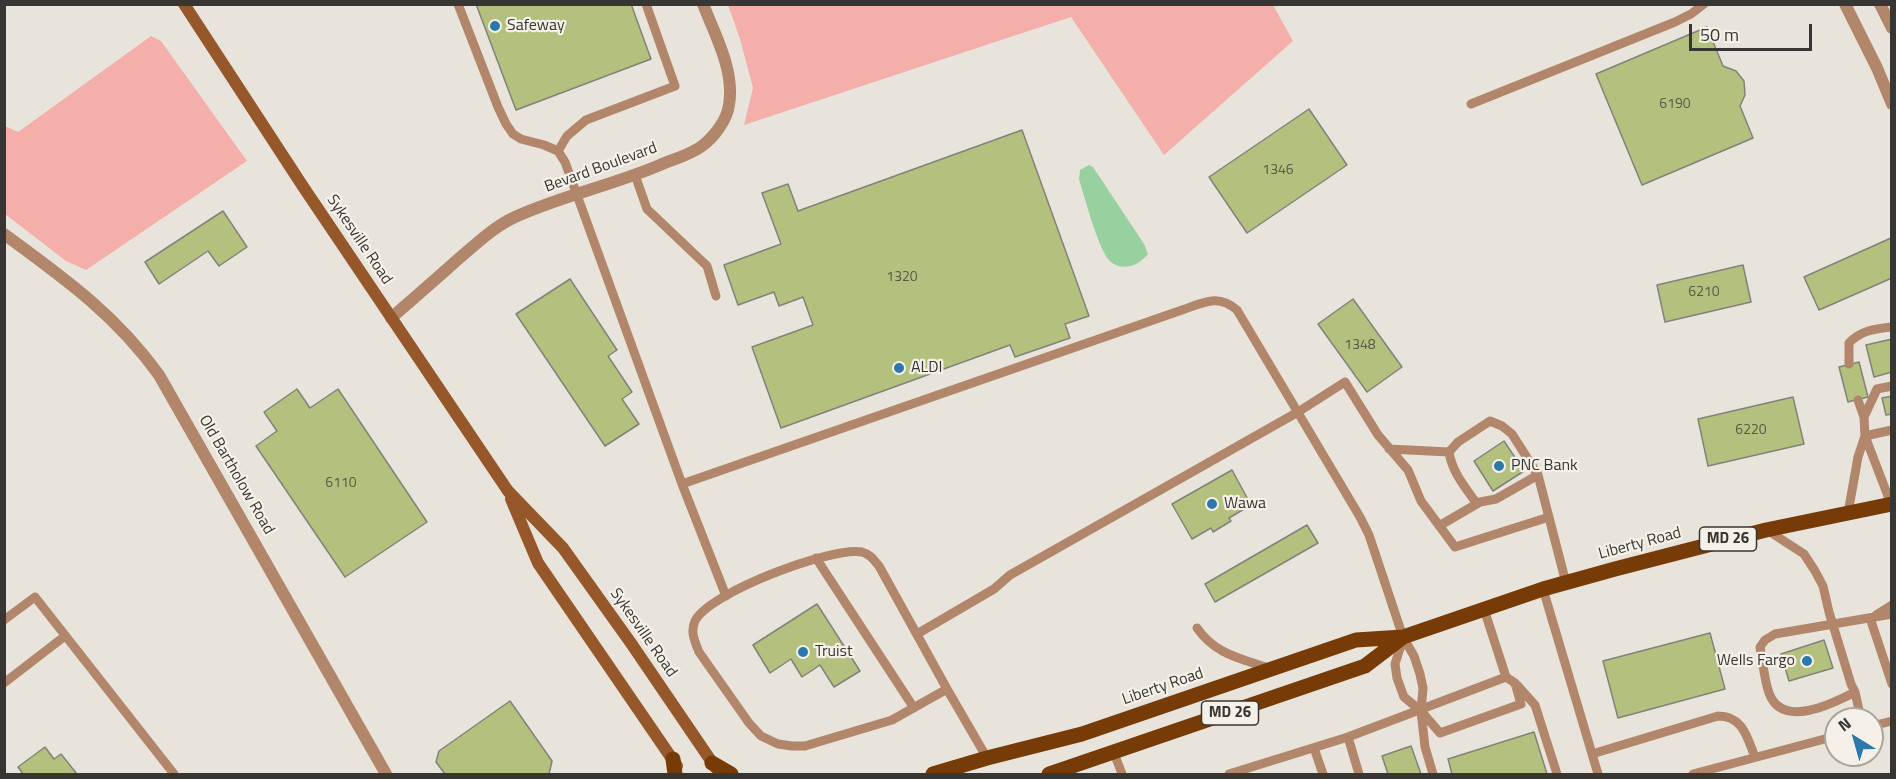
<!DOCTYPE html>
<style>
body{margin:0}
#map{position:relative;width:1896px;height:779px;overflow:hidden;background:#e8e4db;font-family:"Titillium Web",sans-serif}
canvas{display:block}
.frame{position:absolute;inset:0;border:6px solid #383633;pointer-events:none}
.north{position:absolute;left:1824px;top:707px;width:60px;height:60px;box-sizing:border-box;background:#f5f1e8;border:2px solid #a9a6a0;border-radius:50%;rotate:323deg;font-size:16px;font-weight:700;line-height:24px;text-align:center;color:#383633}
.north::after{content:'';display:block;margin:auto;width:21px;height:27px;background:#2d78ab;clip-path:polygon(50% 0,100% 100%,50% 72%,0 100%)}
.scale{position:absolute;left:1689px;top:24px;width:123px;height:27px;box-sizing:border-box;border:3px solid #383633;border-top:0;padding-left:8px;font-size:18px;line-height:21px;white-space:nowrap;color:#383633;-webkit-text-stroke:4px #f5f1e8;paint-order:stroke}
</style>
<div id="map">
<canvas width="1896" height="779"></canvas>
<div class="frame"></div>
<div class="north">N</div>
<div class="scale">50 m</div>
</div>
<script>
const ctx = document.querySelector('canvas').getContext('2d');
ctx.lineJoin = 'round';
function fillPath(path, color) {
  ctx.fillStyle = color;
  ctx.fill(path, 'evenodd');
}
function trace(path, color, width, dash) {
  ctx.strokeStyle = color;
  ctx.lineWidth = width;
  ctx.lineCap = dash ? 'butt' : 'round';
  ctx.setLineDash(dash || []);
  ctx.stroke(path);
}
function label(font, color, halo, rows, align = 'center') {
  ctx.font = font + ' "Titillium Web",sans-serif';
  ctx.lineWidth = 4.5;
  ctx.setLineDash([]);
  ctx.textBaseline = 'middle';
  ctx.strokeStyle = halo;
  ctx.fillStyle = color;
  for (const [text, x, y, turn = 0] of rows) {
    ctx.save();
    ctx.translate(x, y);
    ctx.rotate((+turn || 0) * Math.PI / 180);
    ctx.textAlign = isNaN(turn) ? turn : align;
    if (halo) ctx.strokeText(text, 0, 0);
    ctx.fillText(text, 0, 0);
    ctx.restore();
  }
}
fillPath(new Path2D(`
 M 728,5 L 1273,5 L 1293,41 L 1164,155 L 1071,17 L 744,125 L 753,88 L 740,39 Z
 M 151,36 L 161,41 L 247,161 L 86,270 L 66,261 L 5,214 L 5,126 L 18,132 Z`), '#f4afaa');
fillPath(new Path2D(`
 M 1089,165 L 1093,167 L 1144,244 L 1148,254 C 1139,265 1124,272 1111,262 C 1099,253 1084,195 1079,179 L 1080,170 Z`), '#98d09f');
const building = new Path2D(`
 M 476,4 L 631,4 L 651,59 L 516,110 Z
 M 1707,27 L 1723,66 L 1736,71 L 1744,81 L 1745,95 L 1740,106 L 1753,138 L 1642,185 L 1596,74 Z
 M 1309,109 L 1347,165 L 1247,233 L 1209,177 Z
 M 1022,130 L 1089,316 L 1065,324 L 1070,338 L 1015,357 L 1010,345 L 781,428 L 752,347 L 813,325 L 803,297 L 779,306 L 774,292 L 738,305 L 724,265 L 781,244 L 762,193 L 788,184 L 798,211 Z
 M 223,211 L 247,247 L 219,266 L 208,251 L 159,284 L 145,262 Z
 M 1891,238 L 1892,278 L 1819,310 L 1804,277 Z
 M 1743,265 L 1751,302 L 1665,322 L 1657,285 Z
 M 570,279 L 617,350 L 608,356 L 632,392 L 622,399 L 639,424 L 605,446 L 516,314 Z
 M 1353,299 L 1402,367 L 1367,392 L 1318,324 Z
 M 1892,339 L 1892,372 L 1874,377 L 1866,345 Z
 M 1859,362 L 1868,397 L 1848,402 L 1839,367 Z
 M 297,389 L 310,408 L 338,389 L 427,522 L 345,577 L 256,446 L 277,431 L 264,412 Z
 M 1892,396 L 1892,414 L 1886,415 L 1882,398 Z
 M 1793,397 L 1804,444 L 1708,466 L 1698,419 Z
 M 1504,441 L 1524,471 L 1493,491 L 1474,461 Z
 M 1232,470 L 1251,505 L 1229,518 L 1231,521 L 1213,532 L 1211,528 L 1192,539 L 1172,504 Z
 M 1307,525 L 1318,543 L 1215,602 L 1205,584 Z
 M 817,604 L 860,671 L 834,687 L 820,665 L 802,677 L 791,659 L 770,673 L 753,645 Z
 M 1710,633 L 1725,689 L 1618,718 L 1603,661 Z
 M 1824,640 L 1833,668 L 1789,681 L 1781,654 Z
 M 510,701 L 552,761 L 549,774 L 445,774 L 436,762 L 439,751 Z
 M 1534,732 L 1547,774 L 1452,774 L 1448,759 Z
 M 1411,746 L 1421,774 L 1388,774 L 1382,756 Z
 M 45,747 L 54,759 L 61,754 L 77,774 L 23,774 L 18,767 Z`);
fillPath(building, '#b4c07e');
trace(building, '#81837a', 1.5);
trace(new Path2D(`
 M 458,4 L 498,107 L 506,124 L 513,134 L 521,139 L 544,145 L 558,151 L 565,162 L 682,484 L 726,596
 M 1471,104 L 1675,22 L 1691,14 L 1704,4
 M 558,151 L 567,136 L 586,120 L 675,86 L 646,4
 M 635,175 L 647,209 L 707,266 L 716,296
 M 1849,364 L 1849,343 C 1861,330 1875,329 1892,327
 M 1858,400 L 1864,417 L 1865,436 L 1891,504
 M 1864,417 L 1877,389 L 1892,386
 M 1865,436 L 1892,430
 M 1389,449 L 1449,452
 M 682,484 L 1182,310 C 1203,303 1218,293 1237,310 L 1360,517 L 1369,535 L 1403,637 L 1414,656 L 1420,674 L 1423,688 L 1421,711 L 1425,747 L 1433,774
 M 1477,504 C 1465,487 1452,472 1449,452 L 1458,442 L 1490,421 L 1502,426 L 1512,434 L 1538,475 L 1566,583
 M 1848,513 L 1858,457 L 1865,436
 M 1439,526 L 1480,502 L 1496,499 L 1538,475
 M 1767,530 L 1804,554 L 1815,571 L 1823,586 L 1829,612 L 1851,684 L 1855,692 L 1861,719
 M 816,558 L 914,708
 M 1543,589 L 1598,774
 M 1876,615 L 1892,605
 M 1870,618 L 1892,684
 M 4,620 L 35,597 L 174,774
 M 1197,628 C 1216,655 1240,658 1271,669
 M 917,634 L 994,589 L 1010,575 L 1298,412 L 1345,382 L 1378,435 L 1408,470 L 1421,501 L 1455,547 L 1549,517
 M 1403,639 L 1395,664 L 1397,678 L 1404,697 L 1421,711 L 1440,733 L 1521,704 L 1515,683 L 1506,677
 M 4,683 L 65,636
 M 1517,685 L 1535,705 L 1557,774
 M 947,689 L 892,720 L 805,746 L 792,746 L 778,744 L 761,736 L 749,723 L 699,652 C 695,642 690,632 695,621 C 708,593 832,546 862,552 C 870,554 874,560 879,566 L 947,689 L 987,758
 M 1855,692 C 1832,704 1782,729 1769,693 C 1764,679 1763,662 1760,647 L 1765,640 L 1775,634 L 1892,614
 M 1872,726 L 1892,721
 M 1348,737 L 1359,774
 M 1314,748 L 1323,774
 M 1114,753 L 1122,774
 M 1592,754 L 1718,716 C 1743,716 1747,737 1755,757
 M 1229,774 L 1348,737 L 1506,677 L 1484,609
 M 1693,774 L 1836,736`), '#b2866a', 9);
trace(new Path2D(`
 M 4,234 C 64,278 116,315 159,375 L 386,774
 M 391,318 C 413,299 435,280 456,261 C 474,246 493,227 515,217 C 561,196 613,185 660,165 C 674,159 690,155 702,146 C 714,137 727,120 729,105 C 735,71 715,35 703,4`), '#b2866a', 12);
trace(new Path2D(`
 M 1845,4 L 1877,68 L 1892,104
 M 1880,4 L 1892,28`), '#b2866a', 12);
trace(new Path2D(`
 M 184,4 L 302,185 L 508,491 L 563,548 L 633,646 L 716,768
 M 511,499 L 538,563 L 677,766`), '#96582a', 12);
trace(new Path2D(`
 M 673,759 L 675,774
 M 712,763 L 731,774
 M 933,774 L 987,758 L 1082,734 L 1356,640 L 1403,637 L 1543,589 L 1615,569 L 1766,530 L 1892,504
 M 1049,774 L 1365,666 L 1403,637`), '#763b07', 15);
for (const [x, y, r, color] of [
 [495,26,6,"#2d78ab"],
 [899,368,6,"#2d78ab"],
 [1499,466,6,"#2d78ab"],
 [1212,504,6,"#2d78ab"],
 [803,652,6,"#2d78ab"],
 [1807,661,6,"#2d78ab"]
]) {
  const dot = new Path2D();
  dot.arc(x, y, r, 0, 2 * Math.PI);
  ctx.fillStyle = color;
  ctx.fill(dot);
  trace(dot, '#f5f1e8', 2);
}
label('14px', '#575846', null, [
 ["6190",1675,105],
 ["1346",1278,171],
 ["1320",902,278],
 ["6210",1704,293],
 ["1348",1360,346],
 ["6220",1751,431],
 ["6110",341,484]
]);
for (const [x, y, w] of [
 [1728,539,57],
 [1230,713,57]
]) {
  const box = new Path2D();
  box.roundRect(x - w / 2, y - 12, w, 24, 4.5);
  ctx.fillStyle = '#f5f1e8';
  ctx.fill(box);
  trace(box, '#383633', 1.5);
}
label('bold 15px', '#383633', null, [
 ["MD 26",1728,539],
 ["MD 26",1230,713]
]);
label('16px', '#383633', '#f5f1e8', [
 ["Safeway",507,26],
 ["ALDI",911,368],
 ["PNC Bank",1511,466],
 ["Wawa",1224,504],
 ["Truist",815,652],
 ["Wells Fargo",1795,661,"right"]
], 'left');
label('16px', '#383633', '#f5f1e8', [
 ["Bevard Boulevard",601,168,-20],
 ["Sykesville Road",359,240,56],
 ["Old Bartholow Road",236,475,60],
 ["Liberty Road",1640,544,-15],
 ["Sykesville Road",643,633,55],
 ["Liberty Road",1163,687,-19]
]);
</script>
